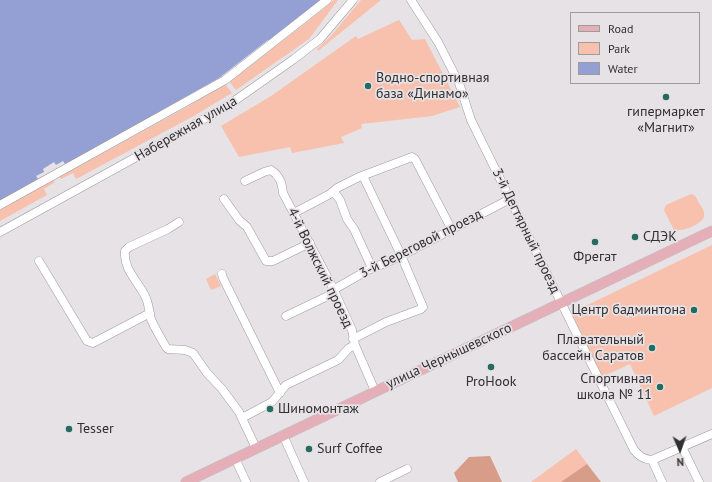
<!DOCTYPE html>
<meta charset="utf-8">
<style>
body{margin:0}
#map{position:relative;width:712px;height:482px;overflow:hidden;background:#e6e2e5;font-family:"PT Sans",sans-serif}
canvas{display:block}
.legend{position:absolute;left:570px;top:12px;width:130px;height:72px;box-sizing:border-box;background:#e6e2e5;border:1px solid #9e9b9d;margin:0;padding:5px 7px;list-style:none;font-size:12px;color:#313031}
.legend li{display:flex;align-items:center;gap:8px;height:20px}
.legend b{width:20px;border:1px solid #9e9b9d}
.north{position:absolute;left:660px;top:430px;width:40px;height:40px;-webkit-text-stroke:3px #e6e2e5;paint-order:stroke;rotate:178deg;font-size:11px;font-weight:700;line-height:16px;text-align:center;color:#313031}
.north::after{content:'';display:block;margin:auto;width:14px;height:18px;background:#313031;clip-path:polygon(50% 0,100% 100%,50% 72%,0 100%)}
</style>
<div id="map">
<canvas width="712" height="482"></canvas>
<ul class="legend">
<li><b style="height:5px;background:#e5afb9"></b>Road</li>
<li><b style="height:11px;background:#f7c1ae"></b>Park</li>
<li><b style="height:11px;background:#94a0d3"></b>Water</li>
</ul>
<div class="north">N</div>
</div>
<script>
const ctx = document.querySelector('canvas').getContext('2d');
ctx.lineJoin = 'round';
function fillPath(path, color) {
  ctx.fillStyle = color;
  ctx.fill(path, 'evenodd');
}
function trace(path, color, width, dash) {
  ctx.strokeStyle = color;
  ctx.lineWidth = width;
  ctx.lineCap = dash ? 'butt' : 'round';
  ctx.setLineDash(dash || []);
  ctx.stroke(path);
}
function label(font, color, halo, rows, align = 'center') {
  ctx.font = font + ' "PT Sans",sans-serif';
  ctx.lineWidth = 3.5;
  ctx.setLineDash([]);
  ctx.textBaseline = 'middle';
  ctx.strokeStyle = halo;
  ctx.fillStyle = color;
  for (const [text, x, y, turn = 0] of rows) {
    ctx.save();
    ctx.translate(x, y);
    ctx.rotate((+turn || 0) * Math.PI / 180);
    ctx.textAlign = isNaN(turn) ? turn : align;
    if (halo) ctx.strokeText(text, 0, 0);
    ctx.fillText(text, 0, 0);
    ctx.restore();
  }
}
fillPath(new Path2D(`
 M 334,0 L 338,0 L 309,39 L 236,90 L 229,81 L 299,28 Z
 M 361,0 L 381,0 L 318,51 L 317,49 L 330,37 Z
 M 399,20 L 412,40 L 425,39 L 460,107 L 432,116 L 361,124 L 362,128 L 341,137 L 344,143 L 292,153 L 290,147 L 239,157 L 221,126 L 271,96 L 356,36 L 358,39 Z
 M 225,84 L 232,93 L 192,117 L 76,179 L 73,173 L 61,179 L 59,177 L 185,108 Z
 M 53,179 L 55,182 L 44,189 L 47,195 L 0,221 L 0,210 Z
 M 691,194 C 696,195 697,199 699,203 C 702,207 705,212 704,217 C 701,225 681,232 674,230 L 664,210 L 666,205 Z
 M 712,245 L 712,388 L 654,416 L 630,364 L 602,377 L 573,316 L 575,311 Z
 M 215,274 L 221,286 L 211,290 L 206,279 Z
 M 576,449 L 601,482 L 531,482 Z`), '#f7c1ae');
fillPath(new Path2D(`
 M 490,456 L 502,482 L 458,482 L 454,473 L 469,457 Z
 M 587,464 L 601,482 L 561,482 Z`), '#d89d88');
fillPath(new Path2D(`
 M 0,0 L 324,0 L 270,42 L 268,40 L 219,78 L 164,109 L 165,112 L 65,164 L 63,161 L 56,165 L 54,162 L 43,169 L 44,172 L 36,176 L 38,179 L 0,201 Z`), '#94a0d3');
const minor = new Path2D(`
 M 411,0 L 438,42 L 459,83 L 471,120 L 634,450 C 639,456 643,459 652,460 L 712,434
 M 245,181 L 264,172 L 271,170 C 280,176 282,183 283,193 L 331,284 L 352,330 L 355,345 L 375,391
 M 334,192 L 340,200 L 347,219 L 354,229 L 372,268
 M 224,199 L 239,220 L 247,227 L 266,261 L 273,261 L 310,243
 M 0,205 L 225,80 L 327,0
 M 294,213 L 330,194 L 337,188 L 359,177 L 412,157 L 415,159 L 452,230
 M 179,222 L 168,229 L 129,247 L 125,251 C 123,270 139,282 146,298 C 149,305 149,312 151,319 C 155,329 161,338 166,347 L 168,349 L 185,350 L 193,353 L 207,373 L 222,389 L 239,412 L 256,448
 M 0,232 L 171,138 L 230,104 L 294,59 L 320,39 L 353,0
 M 39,261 L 87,341 L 93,343 L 150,313
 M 222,274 L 223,278 L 280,393
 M 333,290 L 368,270 L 397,258 L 510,199
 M 286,316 L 334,293
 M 353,339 L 386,322 L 421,309 L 423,307 L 401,255 L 363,176
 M 242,418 L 272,402 L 286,385 L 338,360 L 349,348 L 355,345
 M 283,435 L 304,482
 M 682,447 L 699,482
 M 235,458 L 246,482
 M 652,460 L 662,482
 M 380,482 L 407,469`);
const major = new Path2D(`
 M 186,482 L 712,231`);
trace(minor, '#9f9b9e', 9);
trace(major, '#c1c1c1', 11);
trace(minor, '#fff', 8);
trace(major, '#e5afb9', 10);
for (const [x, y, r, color] of [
 [368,86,4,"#256b5f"],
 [666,97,4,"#256b5f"],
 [635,237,4,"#256b5f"],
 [595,242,4,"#256b5f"],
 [694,310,4,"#256b5f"],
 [652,348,4,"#256b5f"],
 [491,367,4,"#256b5f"],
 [660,387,4,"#256b5f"],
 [270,409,4,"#256b5f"],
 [69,429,4,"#256b5f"],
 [309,449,4,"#256b5f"]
]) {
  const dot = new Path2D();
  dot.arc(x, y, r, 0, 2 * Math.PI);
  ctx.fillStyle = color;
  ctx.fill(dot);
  trace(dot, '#e6e2e5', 1.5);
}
label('14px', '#313031', '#e6e2e5', [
 ["Водно-спортивная",376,78],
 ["база «Динамо»",376,94],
 ["гипермаркет",666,112,"center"],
 ["«Магнит»",666,128,"center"],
 ["СДЭК",643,237],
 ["Фрегат",595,257,"center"],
 ["Центр бадминтона",686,310,"right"],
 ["Плавательный",644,340,"right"],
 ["бассейн Саратов",644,356,"right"],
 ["Спортивная",652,379,"right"],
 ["школа № 11",652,395,"right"],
 ["ProHook",491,382,"center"],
 ["Шиномонтаж",278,409],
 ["Tesser",77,429],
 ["Surf Coffee",317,449]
], 'left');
label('14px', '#313031', '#e6e2e5', [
 ["Набережная улица",186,129,-30],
 ["3-й Дегтярный проезд",526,231,64],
 ["3-й Береговой проезд",421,244,-27],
 ["4-й Волжский проезд",320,268,64],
 ["улица Чернышевского",449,356,-25]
]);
</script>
